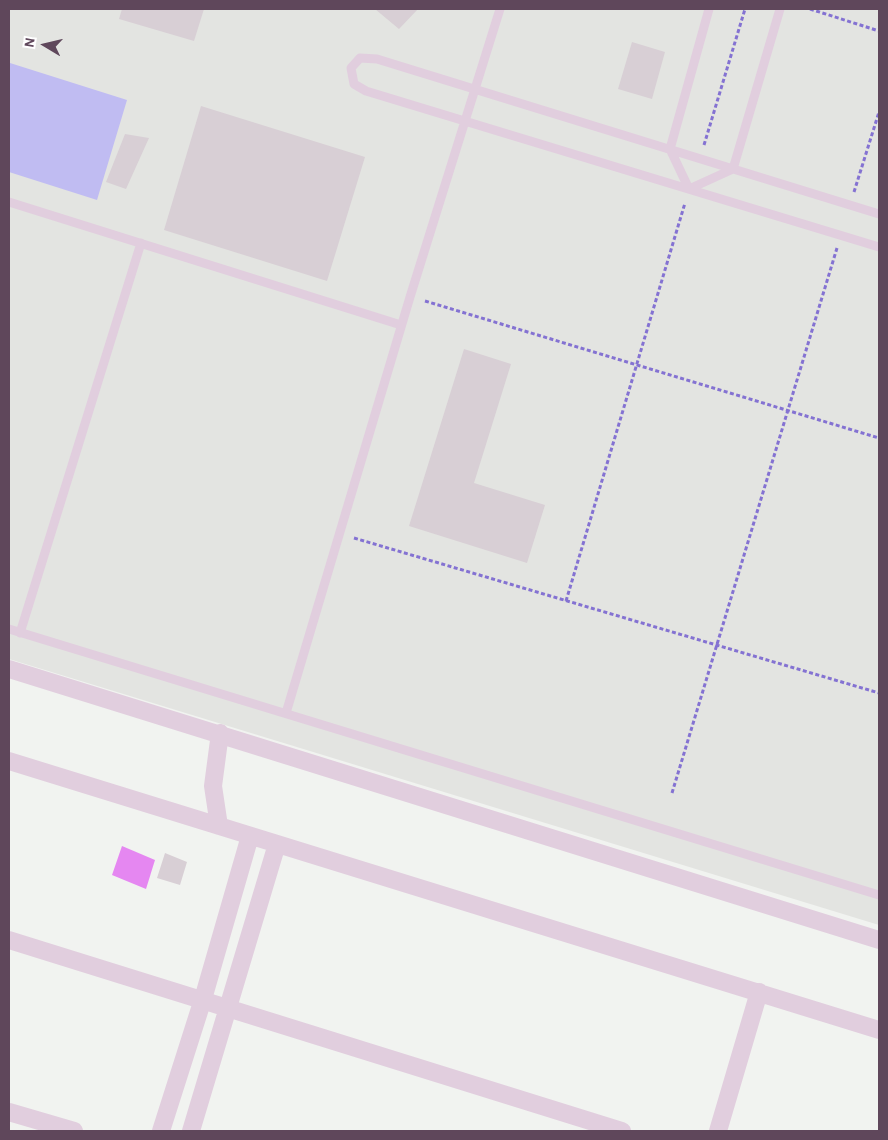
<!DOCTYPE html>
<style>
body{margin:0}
#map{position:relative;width:888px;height:1140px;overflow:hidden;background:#f1f3f0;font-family:"Alegreya Sans",sans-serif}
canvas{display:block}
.frame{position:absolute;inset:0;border:10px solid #5f475b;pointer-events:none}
.north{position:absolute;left:20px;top:20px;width:50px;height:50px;-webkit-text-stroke:4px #fff;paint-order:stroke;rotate:279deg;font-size:14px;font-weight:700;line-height:20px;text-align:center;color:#5f475b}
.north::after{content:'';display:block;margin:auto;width:18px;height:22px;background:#5f475b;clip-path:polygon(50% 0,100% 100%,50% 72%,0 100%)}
</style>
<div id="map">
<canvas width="888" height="1140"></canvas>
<div class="frame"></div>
<div class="north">N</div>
</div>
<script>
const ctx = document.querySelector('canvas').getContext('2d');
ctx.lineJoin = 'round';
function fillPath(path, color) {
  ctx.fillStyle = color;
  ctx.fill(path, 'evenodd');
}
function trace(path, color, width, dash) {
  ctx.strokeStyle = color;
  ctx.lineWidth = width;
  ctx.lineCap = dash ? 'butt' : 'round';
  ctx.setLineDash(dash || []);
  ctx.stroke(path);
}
fillPath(new Path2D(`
 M 9,9 L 879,9 L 879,925 L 9,659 Z`), '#e3e4e1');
fillPath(new Path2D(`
 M 10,63 L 127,100 L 97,200 L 9,172 Z`), '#c0bcf2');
fillPath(new Path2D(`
 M 122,846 L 155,860 L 146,889 L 112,875 Z`), '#e587f1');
fillPath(new Path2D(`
 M 122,9 L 204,9 L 194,41 L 119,19 Z
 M 375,9 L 418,9 L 399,29 Z
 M 632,42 L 665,52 L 652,99 L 618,89 Z
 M 201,106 L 365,157 L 327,281 L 164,230 Z
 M 125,134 L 149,138 L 126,189 L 106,182 Z
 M 464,349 L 511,364 L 474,483 L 545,505 L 527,563 L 409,526 Z
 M 165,853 L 187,862 L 180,885 L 157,878 Z`), '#d8cfd5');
trace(new Path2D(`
 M 810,9 L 879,31
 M 704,145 L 745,9
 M 854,192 L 879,112
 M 425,301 L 879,438
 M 354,538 L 879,693
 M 566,601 L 685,203
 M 672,793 L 837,248`), '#8472d2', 3, [4, 2.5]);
trace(new Path2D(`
 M 709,9 L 670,149 L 689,189 L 733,169 L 780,9
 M 9,202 L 401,325
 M 879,214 L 377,59 L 360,58 L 351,68 L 354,84 L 366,91 L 879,247
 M 9,629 L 879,895
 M 20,633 L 141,243
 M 286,713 L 410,297 L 500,9`), '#e1cede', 9);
trace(new Path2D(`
 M 9,669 L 879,940
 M 9,761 L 879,1030
 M 219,826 L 213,786 L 220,733
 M 9,940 L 622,1131
 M 9,1112 L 74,1131
 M 161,1131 L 203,999 L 250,836
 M 191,1131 L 277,844
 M 718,1131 L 759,992`), '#e1cede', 18);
</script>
